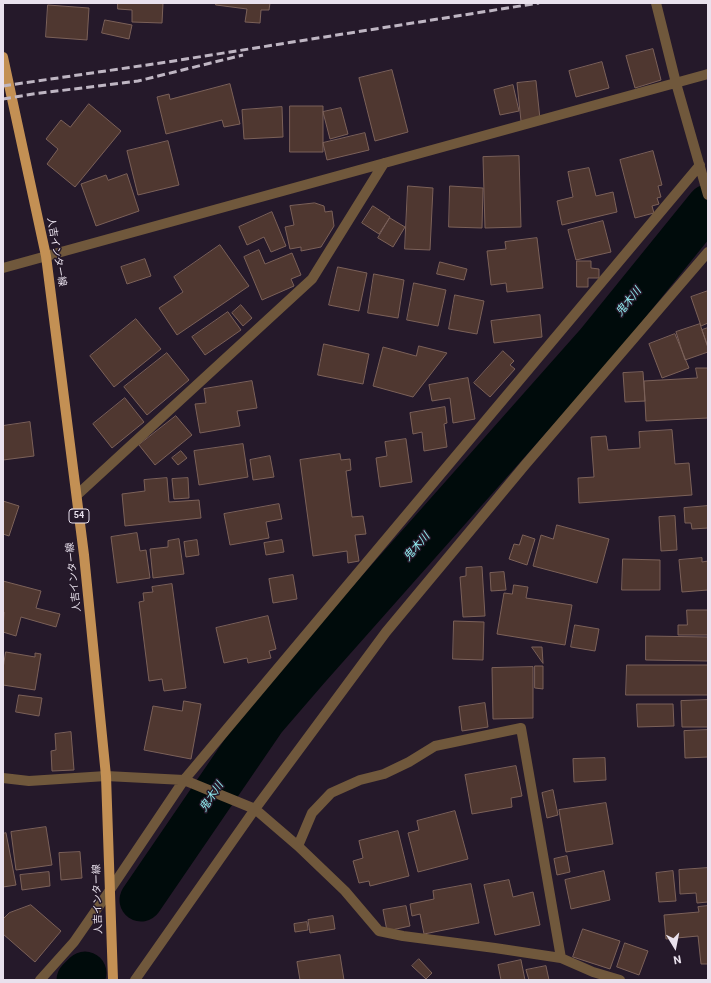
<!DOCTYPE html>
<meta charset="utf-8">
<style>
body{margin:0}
#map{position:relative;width:711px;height:983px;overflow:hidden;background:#25192a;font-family:Roboto,sans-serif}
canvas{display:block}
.frame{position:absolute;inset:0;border:4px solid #e9e1ed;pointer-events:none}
.north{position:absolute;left:655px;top:927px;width:40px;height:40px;-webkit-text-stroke:3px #25192a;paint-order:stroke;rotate:170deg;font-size:11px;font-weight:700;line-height:16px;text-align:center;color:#e9e1ed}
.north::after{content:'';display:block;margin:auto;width:14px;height:18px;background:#e9e1ed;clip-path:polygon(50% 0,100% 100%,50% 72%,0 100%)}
</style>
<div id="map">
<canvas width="711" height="983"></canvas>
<div class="frame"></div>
<div class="north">N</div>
</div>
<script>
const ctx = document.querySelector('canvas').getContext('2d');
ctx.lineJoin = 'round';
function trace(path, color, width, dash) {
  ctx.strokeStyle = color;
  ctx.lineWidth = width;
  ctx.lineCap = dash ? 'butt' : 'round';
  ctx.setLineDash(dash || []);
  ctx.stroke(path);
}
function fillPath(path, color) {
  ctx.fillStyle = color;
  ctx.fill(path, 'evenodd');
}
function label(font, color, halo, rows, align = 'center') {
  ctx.font = font + ' Roboto,"Noto Sans JP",sans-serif';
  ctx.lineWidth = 3;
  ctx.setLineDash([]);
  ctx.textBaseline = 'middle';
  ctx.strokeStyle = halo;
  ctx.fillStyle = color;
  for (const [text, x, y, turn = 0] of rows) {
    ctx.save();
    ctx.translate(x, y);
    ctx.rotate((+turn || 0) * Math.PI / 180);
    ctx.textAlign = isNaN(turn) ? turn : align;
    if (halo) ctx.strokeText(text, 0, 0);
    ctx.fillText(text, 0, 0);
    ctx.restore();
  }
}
trace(new Path2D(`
 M 141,900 L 264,720 L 308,669 L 597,343 L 708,206
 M 78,980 L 85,973`), '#000b0b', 43);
const building = new Path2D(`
 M 118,3 L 163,3 L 162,23 L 132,22 L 132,10 L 118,9 Z
 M 216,3 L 270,3 L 269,10 L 261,10 L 260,23 L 245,22 L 247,9 L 216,5 Z
 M 48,5 L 89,8 L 87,40 L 46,37 Z
 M 105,20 L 132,25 L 129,39 L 102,33 Z
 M 653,49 L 661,80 L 635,88 L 626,56 Z
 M 602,62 L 609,88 L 576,97 L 569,71 Z
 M 392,70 L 408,132 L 375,141 L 359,78 Z
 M 536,81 L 540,119 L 521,121 L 517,83 Z
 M 230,84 L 240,124 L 224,127 L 222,120 L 166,134 L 157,97 L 169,94 L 170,99 Z
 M 513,85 L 519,111 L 500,115 L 494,90 Z
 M 89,104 L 121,131 L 75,187 L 47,164 L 58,149 L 46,139 L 61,120 L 70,127 Z
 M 290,106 L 323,106 L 323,152 L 290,152 Z
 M 282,107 L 283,137 L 244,139 L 242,110 Z
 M 341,108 L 348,134 L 330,139 L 323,112 Z
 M 365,133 L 369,150 L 327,160 L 323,143 Z
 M 168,141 L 179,185 L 138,195 L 127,151 Z
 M 653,151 L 662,185 L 658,186 L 661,197 L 657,198 L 659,204 L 652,206 L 654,213 L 635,218 L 620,160 Z
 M 519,156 L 521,227 L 485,228 L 483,157 Z
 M 589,168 L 596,196 L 613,192 L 617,212 L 562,225 L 557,201 L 573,197 L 568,172 Z
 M 127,174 L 139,211 L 96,226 L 81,184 L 106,175 L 108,180 Z
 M 408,186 L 433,188 L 430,250 L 405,249 Z
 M 450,186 L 483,188 L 482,228 L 449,227 Z
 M 315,203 L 324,206 L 325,212 L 332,211 L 334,226 L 321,247 L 301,251 L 301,247 L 290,249 L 285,227 L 294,225 L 290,206 Z
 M 373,206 L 390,217 L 379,234 L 362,223 Z
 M 272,212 L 286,246 L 271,252 L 264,237 L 247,245 L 239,227 Z
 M 390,218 L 405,227 L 393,247 L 378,238 Z
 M 603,221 L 611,252 L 576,260 L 568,230 Z
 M 537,238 L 543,288 L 507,292 L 506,283 L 491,285 L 487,251 L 506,249 L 505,242 Z
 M 220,245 L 249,286 L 177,335 L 159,308 L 183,292 L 174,277 Z
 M 259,250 L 265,264 L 292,253 L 301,275 L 291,279 L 294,286 L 262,300 L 244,257 Z
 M 145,259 L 151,276 L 127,284 L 121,267 Z
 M 577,261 L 591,261 L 591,268 L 599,269 L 599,278 L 588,278 L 588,287 L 577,287 Z
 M 440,262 L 467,269 L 464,280 L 437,274 Z
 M 338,267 L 367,273 L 359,311 L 329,305 Z
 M 374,274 L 404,280 L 398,318 L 368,313 Z
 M 414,283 L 446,290 L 438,326 L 407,320 Z
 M 708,291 L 708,323 L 701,326 L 691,297 Z
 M 455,295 L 484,301 L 477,334 L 449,329 Z
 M 241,305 L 252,318 L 243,326 L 232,313 Z
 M 228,312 L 241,330 L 205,355 L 192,337 Z
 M 540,315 L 542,337 L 494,343 L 491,321 Z
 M 136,319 L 161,349 L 114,387 L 90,356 Z
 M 700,324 L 708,348 L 708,352 L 685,360 L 676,332 Z
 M 708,328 L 708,347 L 702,330 Z
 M 675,334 L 689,368 L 662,378 L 649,344 Z
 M 324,344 L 369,354 L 363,384 L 318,375 Z
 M 419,346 L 447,353 L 413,397 L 373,386 L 383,347 L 416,356 Z
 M 503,351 L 514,361 L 510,365 L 515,369 L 490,397 L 474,383 Z
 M 167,353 L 189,380 L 147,415 L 124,387 Z
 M 696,368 L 708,368 L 708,418 L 646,421 L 644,381 L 697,378 Z
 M 643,372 L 645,401 L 625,402 L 623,373 Z
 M 468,378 L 475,419 L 453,423 L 450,398 L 432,401 L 429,385 Z
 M 252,381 L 257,408 L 237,411 L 240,426 L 200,433 L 195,404 L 206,403 L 204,389 Z
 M 125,398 L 144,422 L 112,448 L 93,424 Z
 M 445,407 L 447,423 L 444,424 L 447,447 L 424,451 L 422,432 L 413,434 L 410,413 Z
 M 176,416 L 192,435 L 155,465 L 139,445 Z
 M 30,422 L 34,456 L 3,460 L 3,426 Z
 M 672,430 L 675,464 L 689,463 L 692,495 L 579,503 L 578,478 L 594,477 L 591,437 L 606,436 L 608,450 L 640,448 L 639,432 Z
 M 406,439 L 412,482 L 380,487 L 376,458 L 387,456 L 385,442 Z
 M 243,444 L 248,477 L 199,485 L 194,451 Z
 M 181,451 L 187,458 L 178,465 L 172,458 Z
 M 340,454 L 341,460 L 350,459 L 351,470 L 346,471 L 352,517 L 363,516 L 366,534 L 355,535 L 359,561 L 348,563 L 347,551 L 313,556 L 300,460 Z
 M 270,456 L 274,477 L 253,480 L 250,460 Z
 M 167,478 L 169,502 L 199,500 L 201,518 L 125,526 L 122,494 L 145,491 L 144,480 Z
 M 188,478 L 189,498 L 174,499 L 172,479 Z
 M 3,501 L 19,506 L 9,536 L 3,534 Z
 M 279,504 L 282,519 L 266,522 L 269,538 L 230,545 L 224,514 Z
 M 708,506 L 708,528 L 692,529 L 691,523 L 685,523 L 684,508 Z
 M 675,516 L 677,550 L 661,551 L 659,517 Z
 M 557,525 L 609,539 L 597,583 L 533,566 L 541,535 L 553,539 Z
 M 137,533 L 140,551 L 146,550 L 150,578 L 117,583 L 111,537 Z
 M 523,535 L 535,539 L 527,565 L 509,559 L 514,544 L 519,545 Z
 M 179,539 L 184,574 L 153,578 L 150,549 L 168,547 L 168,541 Z
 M 197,540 L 199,555 L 186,557 L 184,542 Z
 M 282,540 L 284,552 L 266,555 L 264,543 Z
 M 702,558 L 702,562 L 708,561 L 708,590 L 682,592 L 679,560 Z
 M 623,559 L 660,560 L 660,590 L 622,590 Z
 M 482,567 L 485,616 L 463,617 L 460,577 L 466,576 L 466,568 Z
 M 504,572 L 506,590 L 491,591 L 490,573 Z
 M 293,575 L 297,599 L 273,603 L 269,579 Z
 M 3,581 L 41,591 L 36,608 L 60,614 L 56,627 L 21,617 L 16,636 L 3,632 L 4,612 L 3,612 Z
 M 172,584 L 186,688 L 164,691 L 162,679 L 149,681 L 139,602 L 144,601 L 143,593 L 153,592 L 152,587 Z
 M 514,585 L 528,587 L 526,598 L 572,605 L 565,645 L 497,634 L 504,593 L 512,594 Z
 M 687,610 L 708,610 L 708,635 L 678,635 L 678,625 L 687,625 Z
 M 268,616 L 276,649 L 269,651 L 271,658 L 248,663 L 247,658 L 224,663 L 216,628 Z
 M 454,621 L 484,622 L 483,660 L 453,659 Z
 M 575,625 L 599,629 L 595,651 L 571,647 Z
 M 646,636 L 708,637 L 708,661 L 646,660 Z
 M 532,647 L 542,647 L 543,663 Z
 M 6,652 L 35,657 L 35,653 L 41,654 L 35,690 L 3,685 L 3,669 Z
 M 627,665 L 708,665 L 708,695 L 626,695 Z
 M 535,666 L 543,666 L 543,689 L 535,688 Z
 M 533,667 L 533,718 L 493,719 L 492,668 Z
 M 19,695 L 42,698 L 39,716 L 16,712 Z
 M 708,700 L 708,727 L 682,727 L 681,701 Z
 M 184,701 L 201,704 L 191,759 L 144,750 L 153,706 L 182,711 Z
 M 485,703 L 488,727 L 462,731 L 459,707 Z
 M 637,704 L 673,704 L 674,726 L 638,727 Z
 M 708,730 L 708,757 L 685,758 L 684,731 Z
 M 71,732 L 74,770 L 52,771 L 51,751 L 56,750 L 55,734 Z
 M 605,758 L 606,780 L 574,782 L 573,759 Z
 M 516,766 L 522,796 L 511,798 L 512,807 L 472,814 L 465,775 Z
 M 553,790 L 558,815 L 547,818 L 542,793 Z
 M 606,803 L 613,844 L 566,852 L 559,810 Z
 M 455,811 L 468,859 L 418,872 L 408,833 L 419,830 L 417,821 Z
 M 46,827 L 52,865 L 16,870 L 11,832 Z
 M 398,831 L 409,876 L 370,886 L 369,881 L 359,883 L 353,861 L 363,858 L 359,841 Z
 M 6,833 L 16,885 L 3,887 L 3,834 Z
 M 80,852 L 82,878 L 61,880 L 59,853 Z
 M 567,856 L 570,872 L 557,875 L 554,859 Z
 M 708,868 L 708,902 L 697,903 L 696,893 L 680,894 L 679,870 Z
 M 604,871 L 610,900 L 571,909 L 565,880 Z
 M 673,871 L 676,901 L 659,902 L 656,873 Z
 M 49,872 L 50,886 L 22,890 L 20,875 Z
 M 509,880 L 513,897 L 533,892 L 540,925 L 495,935 L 484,885 Z
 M 471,884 L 479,923 L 424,934 L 420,914 L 412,916 L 410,904 L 434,899 L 433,891 Z
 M 31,905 L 61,931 L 35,962 L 3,934 L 3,919 L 9,913 Z
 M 406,906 L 410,926 L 387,931 L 383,910 Z
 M 708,906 L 708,964 L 701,964 L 698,936 L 666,939 L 664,915 L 699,912 L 698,907 Z
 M 333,916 L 335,929 L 310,933 L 308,920 Z
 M 307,922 L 308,930 L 295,932 L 294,924 Z
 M 583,929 L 620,941 L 610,969 L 573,957 Z
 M 625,943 L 648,951 L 639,975 L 617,967 Z
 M 340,955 L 344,980 L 300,980 L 297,962 Z
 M 419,959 L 432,973 L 426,979 L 412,966 Z
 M 521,960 L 525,980 L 501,980 L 498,965 Z
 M 546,966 L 549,980 L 529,980 L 526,970 Z`);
fillPath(building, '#4f3730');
trace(building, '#7b6159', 1);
trace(new Path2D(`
 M 656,3 L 676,83 L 708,195
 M 3,268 L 708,74
 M 77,495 L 312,279 L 384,163
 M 3,778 L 29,781 L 106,776 L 184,780 L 255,809 L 298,846 L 312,813 L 331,793 L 360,780 L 384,774 L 409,762 L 435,746 L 521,728 L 561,958
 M 298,846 L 345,891 L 379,931 L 403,936 L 495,948 L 561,958 L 593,972 L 620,980
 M 40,980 L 74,942 L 110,890 L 184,780 L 700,165
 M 135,980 L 255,809 L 386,632 L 525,465 L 708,252`), '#70583c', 10);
trace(new Path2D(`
 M 3,57 L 46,256 L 84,555 L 106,776 L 113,980`), '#c39054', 10);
trace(new Path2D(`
 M 3,86 L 167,62 L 539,3
 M 3,99 L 33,94 L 138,81 L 243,55`), '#bfb6c3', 3, [8, 4]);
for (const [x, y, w] of [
 [79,516,20]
]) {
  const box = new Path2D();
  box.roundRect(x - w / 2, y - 7, w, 14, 3);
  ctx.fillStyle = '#25192a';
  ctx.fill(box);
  trace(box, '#e9e1ed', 1);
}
label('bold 9px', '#e9e1ed', null, [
 ["54",79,516]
]);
label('10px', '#e9e1ed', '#25192a', [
 ["人吉インター線",56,252,80],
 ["人吉インター線",74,577,-96],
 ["人吉インター線",98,899,-92]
]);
label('italic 11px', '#90eaee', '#25192a', [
 ["鬼木川",629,302,-51],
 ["鬼木川",417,547,-49],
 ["鬼木川",212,797,-56]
]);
</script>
